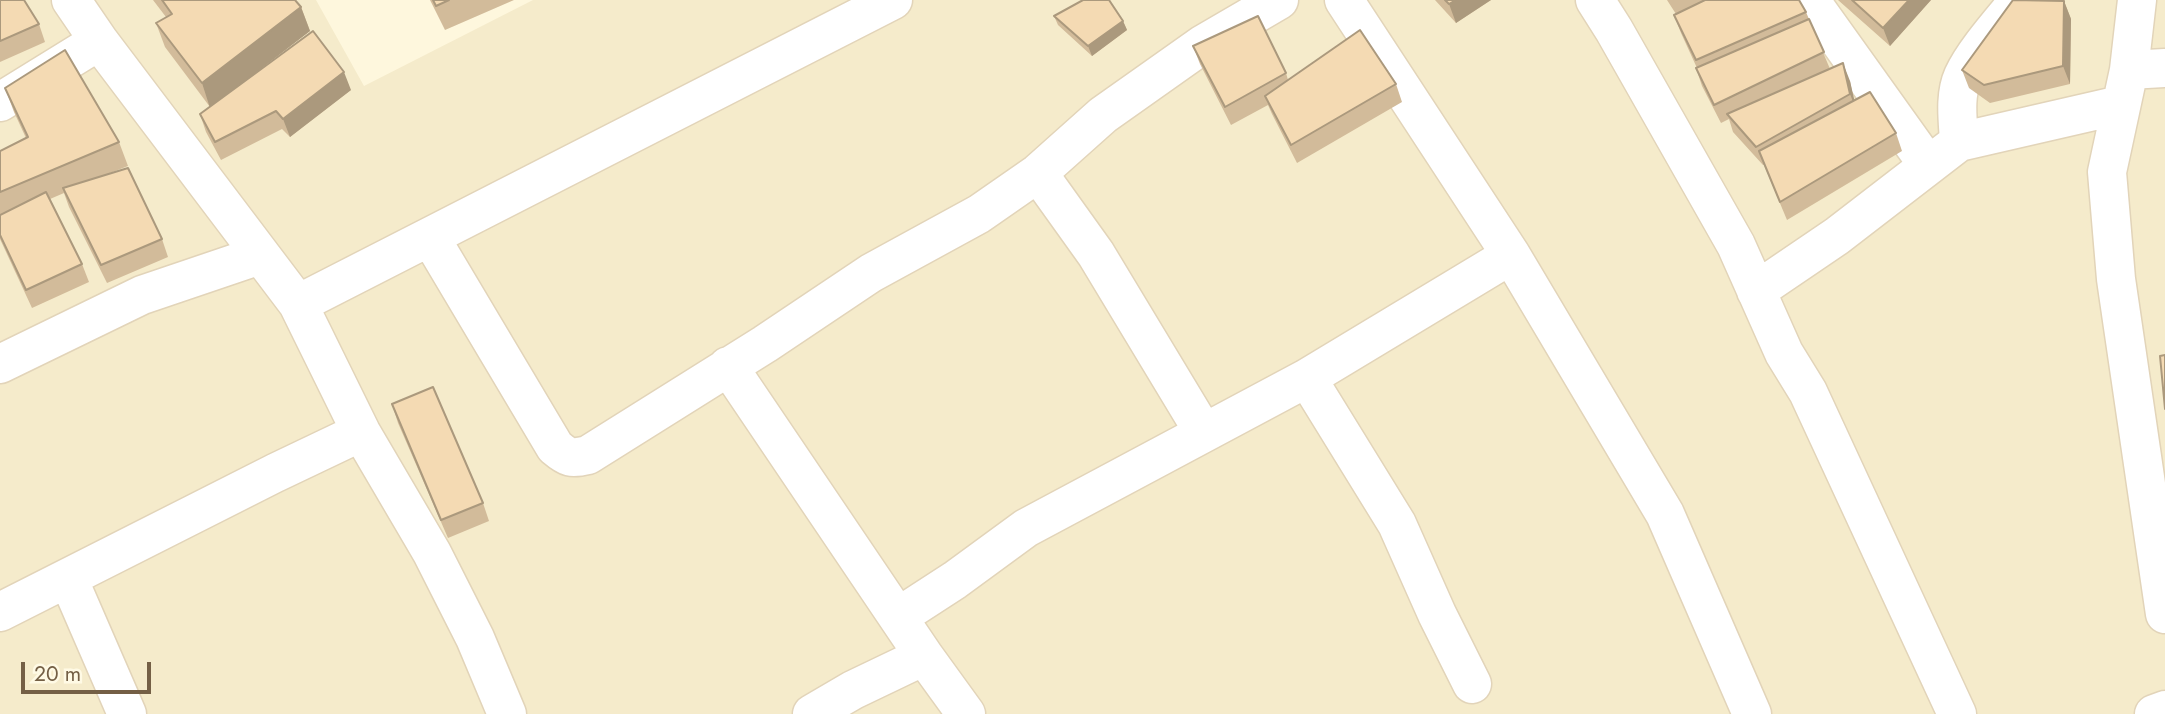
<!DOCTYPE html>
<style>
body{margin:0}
#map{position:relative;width:2165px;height:714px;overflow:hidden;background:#fef7dd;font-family:Jost,sans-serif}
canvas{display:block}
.scale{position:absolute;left:21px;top:662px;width:130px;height:32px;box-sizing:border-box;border:4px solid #745f45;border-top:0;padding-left:9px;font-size:21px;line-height:24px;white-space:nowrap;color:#745f45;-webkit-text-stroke:5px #fffae5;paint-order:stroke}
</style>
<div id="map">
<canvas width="2165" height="714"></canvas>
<div class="scale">20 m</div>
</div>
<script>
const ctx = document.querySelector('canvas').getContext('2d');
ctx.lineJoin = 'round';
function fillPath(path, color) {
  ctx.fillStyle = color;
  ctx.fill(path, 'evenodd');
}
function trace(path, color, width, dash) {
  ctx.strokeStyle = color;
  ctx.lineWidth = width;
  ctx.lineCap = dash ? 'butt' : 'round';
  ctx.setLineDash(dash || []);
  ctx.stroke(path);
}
fillPath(new Path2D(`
 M 0,0 L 316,0 L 364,86 L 533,0 L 2165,0 L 2165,714 L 0,714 Z`), '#f5ebcb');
const minor = new Path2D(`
 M 71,0 L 99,41 L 298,304 L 361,432 L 432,553 L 475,638 L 507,714
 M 1344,0 L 1511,255 L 1665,514 L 1752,714
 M 1595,0 L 1614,30 L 1736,245 L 1784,353 L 1808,392 L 1957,714
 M 1810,0 L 1928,165
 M 2137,0 L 2129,70 L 2107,172 L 2116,279 L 2165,614
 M 2129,70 L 2165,68
 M 0,102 L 99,41
 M 1959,142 C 1958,121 1954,96 1963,76 C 1974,52 2002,21 2019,0
 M 1038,173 L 1096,254 L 1204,433
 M 430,237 L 555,447 C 568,458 571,459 588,455 L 765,344 L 871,273 L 979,214 L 1038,173 L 1103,115 L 1202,45 L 1279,0
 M 1756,291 L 1837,236 L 1959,142 L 2120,105
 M 298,304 L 893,0
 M 0,364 L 142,295 L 260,255
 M 728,366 L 924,656 L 966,714
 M 1307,378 L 1397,524 L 1437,614 L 1472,684
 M 68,578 L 127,714
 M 0,612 L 275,473 L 361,432
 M 898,617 L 955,580 L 1026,528 L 1307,378 L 1511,255
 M 812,714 L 853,690 L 924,656
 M 2154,714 L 2165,710`);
trace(minor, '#e2d4b9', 41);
trace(minor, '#fff', 38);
fillPath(new Path2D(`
 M 0,0 L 39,24 L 45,42 L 0,62 Z
 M 153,0 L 295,0 L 301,7 L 310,31 L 243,82 L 351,90 L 290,137 L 282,129 L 221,160 L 206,132 L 200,114 L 210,107 L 165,47 L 156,23 L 166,17 Z
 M 430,0 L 514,0 L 445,30 Z
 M 1435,0 L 1491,0 L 1456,23 Z
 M 1667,0 L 1799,0 L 1806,12 L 1830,69 L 1850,81 L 1854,101 L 1896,133 L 1902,151 L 1787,220 L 1764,165 L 1763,165 L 1733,132 L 1729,119 L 1721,123 L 1702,86 L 1696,68 L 1697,68 L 1681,33 L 1674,15 L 1676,14 Z
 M 1838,0 L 1931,0 L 1890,46 Z
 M 2064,1 L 2071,19 L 2070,84 L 1990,103 L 1969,88 L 1962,70 Z
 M 1054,16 L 1123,21 L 1127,30 L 1092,56 L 1058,25 Z
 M 1193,46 L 1286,73 L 1288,80 L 1396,84 L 1402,102 L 1297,163 L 1272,114 L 1268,105 L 1231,125 L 1200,64 Z
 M 5,88 L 119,142 L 128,166 L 110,173 L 162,239 L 168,257 L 107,283 L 69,207 L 64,193 L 50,199 L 82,264 L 89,282 L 32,308 L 0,239 L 0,151 L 26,138 L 14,112 Z
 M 392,404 L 483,503 L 489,521 L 448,538 L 398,423 Z`), '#d2bb9a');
fillPath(new Path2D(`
 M 1456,0 L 1491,0 L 1456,23 L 1449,4 Z
 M 1909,0 L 1931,0 L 1890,46 L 1883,28 Z
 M 2064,1 L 2071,19 L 2070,84 L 2063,66 Z
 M 301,7 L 310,31 L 210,108 L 202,83 Z
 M 1123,21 L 1127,30 L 1092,56 L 1088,46 Z
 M 1843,63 L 1850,81 L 1857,112 L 1850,94 Z
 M 344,72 L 351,90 L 290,137 L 283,119 Z`), '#ab997d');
const building = new Path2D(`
 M 0,0 L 24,0 L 39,24 L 0,41 Z
 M 162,0 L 295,0 L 301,7 L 202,83 L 156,23 L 172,14 Z
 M 433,0 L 449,0 L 436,6 Z
 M 1083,0 L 1109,0 L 1123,21 L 1088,46 L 1054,16 Z
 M 1445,0 L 1456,0 L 1449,4 Z
 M 1705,0 L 1799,0 L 1806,12 L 1696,60 L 1674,15 Z
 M 1852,0 L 1909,0 L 1883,28 Z
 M 2013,0 L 2064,1 L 2063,66 L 1984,85 L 1962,70 Z
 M 1258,16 L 1286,73 L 1225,107 L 1193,46 Z
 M 1809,19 L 1824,52 L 1714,105 L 1696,68 Z
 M 1360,30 L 1396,84 L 1291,145 L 1265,96 Z
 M 313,31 L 344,72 L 283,119 L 276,111 L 215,142 L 200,114 Z
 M 65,50 L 119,142 L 0,192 L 0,151 L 28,137 L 5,88 Z
 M 1843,63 L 1850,94 L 1756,147 L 1727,114 Z
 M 1870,92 L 1896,133 L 1780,202 L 1759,151 Z
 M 128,168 L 162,239 L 101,265 L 63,188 Z
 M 46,192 L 82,264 L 26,290 L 0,235 L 0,215 Z
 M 2165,355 L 2165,409 L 2160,356 Z
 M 433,387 L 483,503 L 441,520 L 392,404 Z`);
fillPath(building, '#f4dab3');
trace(building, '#ab997d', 2);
</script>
